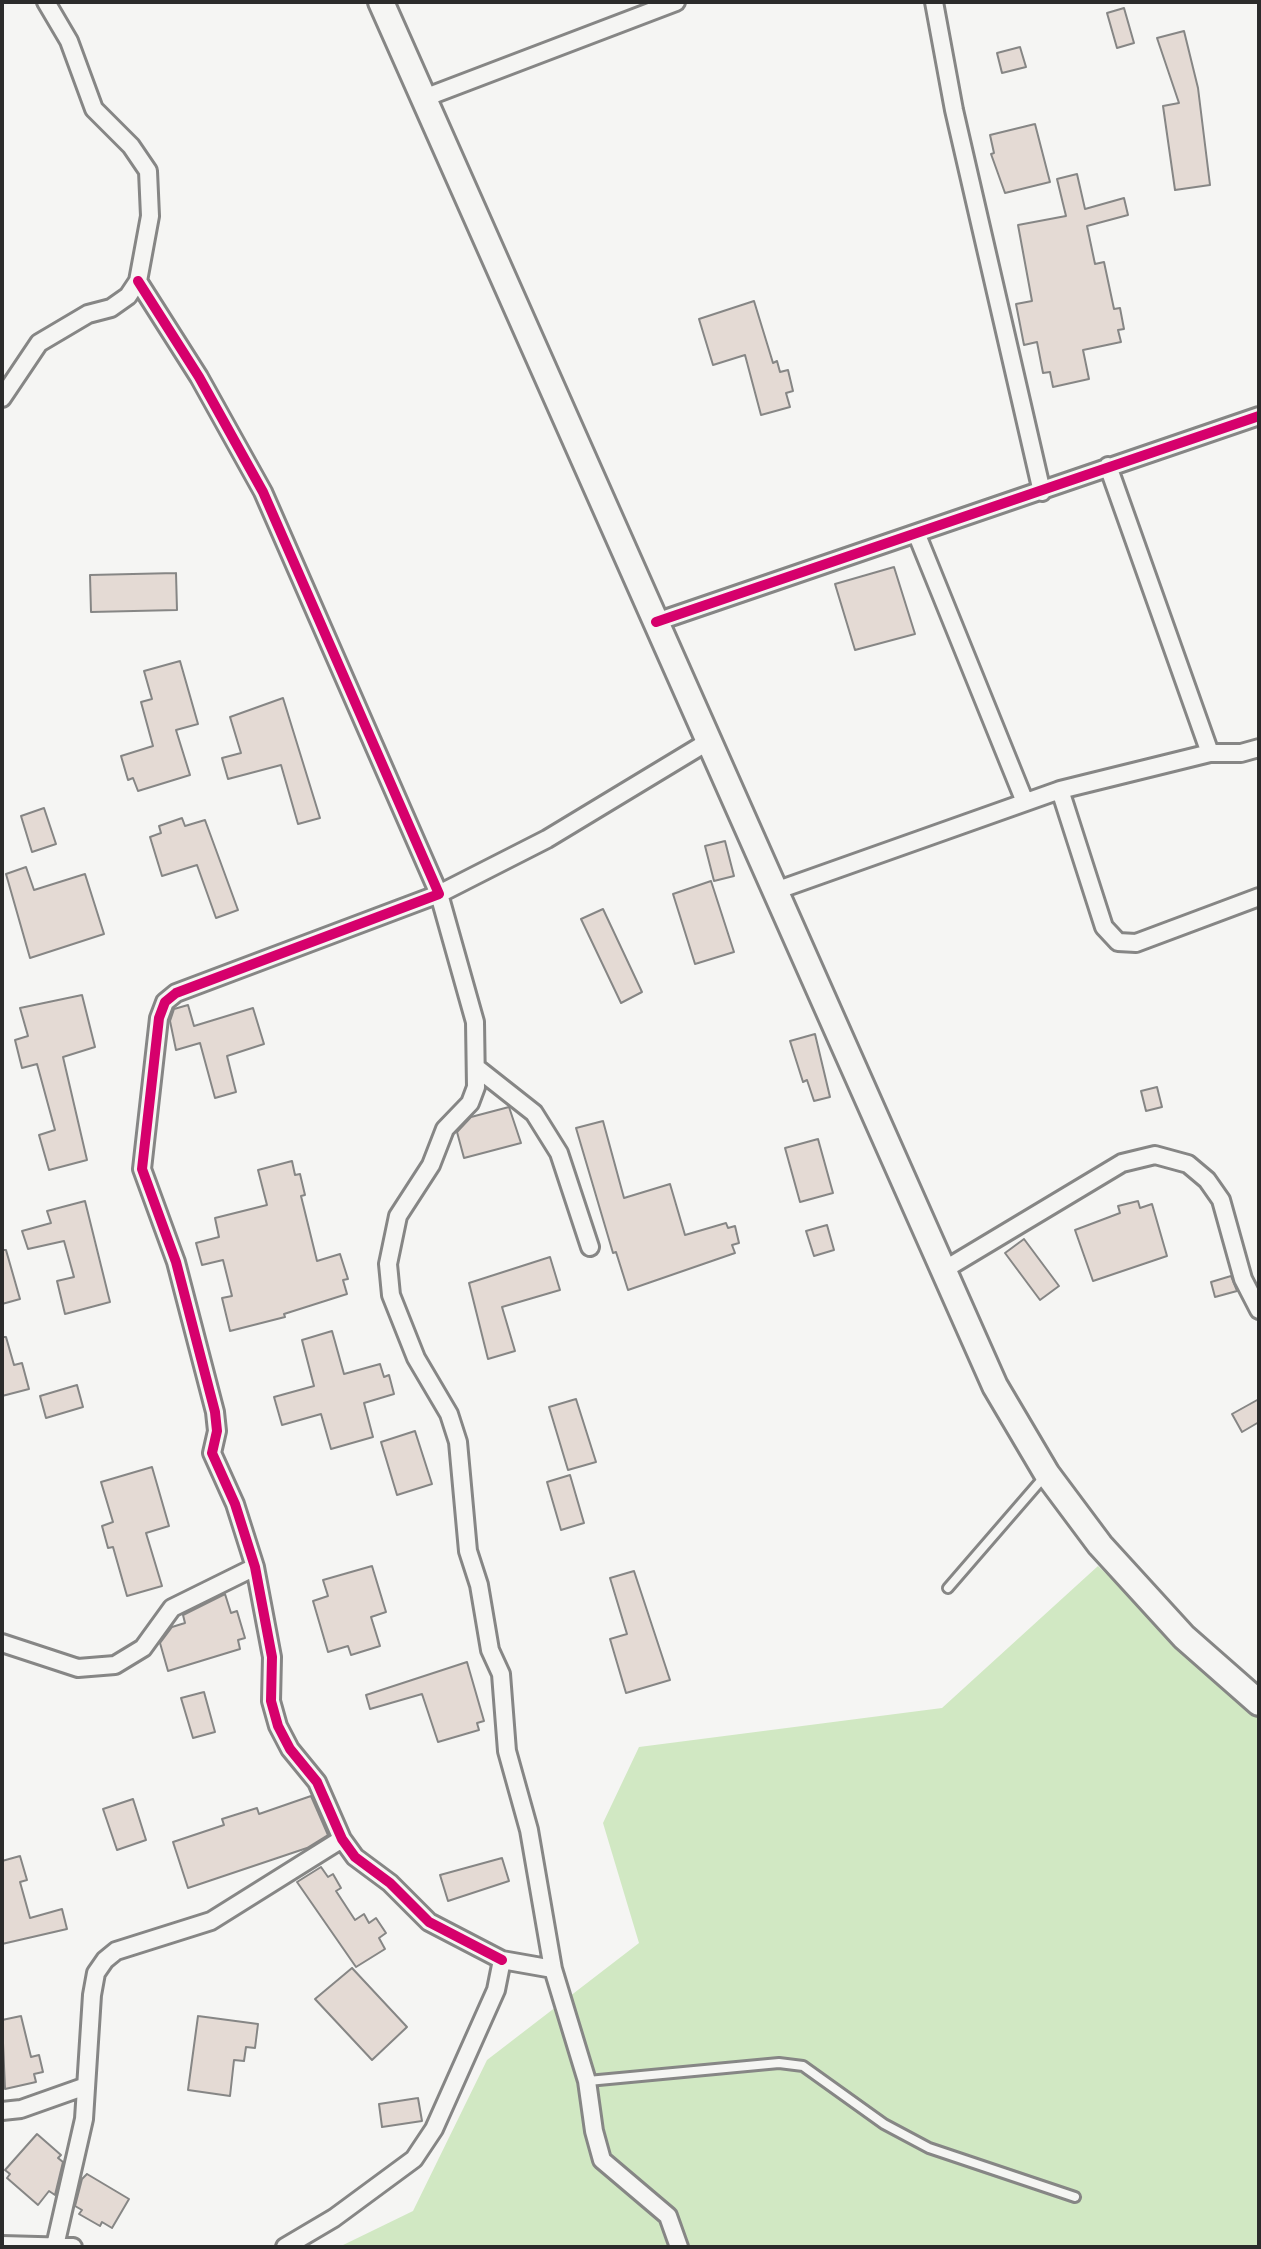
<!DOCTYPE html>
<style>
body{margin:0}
#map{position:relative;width:1261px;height:2249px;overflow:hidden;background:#f5f5f3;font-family:"Comic Neue",sans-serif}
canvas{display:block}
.frame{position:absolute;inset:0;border:4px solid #2b2b2b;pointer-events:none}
</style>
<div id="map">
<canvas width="1261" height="2249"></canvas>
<div class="frame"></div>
</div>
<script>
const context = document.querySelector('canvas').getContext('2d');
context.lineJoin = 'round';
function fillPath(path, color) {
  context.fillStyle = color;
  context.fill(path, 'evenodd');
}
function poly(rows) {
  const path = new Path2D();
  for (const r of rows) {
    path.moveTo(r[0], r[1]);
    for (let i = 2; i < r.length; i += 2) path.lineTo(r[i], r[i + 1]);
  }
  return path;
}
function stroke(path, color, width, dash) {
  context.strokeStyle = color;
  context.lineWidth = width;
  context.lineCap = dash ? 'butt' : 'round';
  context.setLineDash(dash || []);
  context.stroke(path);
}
fillPath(poly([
 [1098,1566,1259,1717,1259,2247,339,2247,413,2211,487,2060,639,1943,603,1823,639,1747,942,1708]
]), '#d1e8c3');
const building = poly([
 [1124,8,1134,43,1117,48,1107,13,1124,8],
 [1184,31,1198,88,1210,185,1175,190,1163,106,1179,103,1157,38,1184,31],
 [1020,47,1026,67,1002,73,997,53,1020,47],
 [1035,124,1050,182,1005,193,991,154,994,153,990,135,1035,124],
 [1077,174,1085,209,1124,198,1128,215,1087,226,1095,264,1104,262,1114,309,1120,308,1124,329,1118,330,1121,342,1083,350,1089,379,1053,387,1050,372,1043,373,1037,342,1024,345,1016,304,1032,301,1018,225,1066,216,1057,179,1077,174],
 [754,301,773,363,777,361,780,372,788,370,793,391,786,393,790,407,761,415,745,355,713,365,699,319,754,301],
 [894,567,915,634,855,650,835,584,894,567],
 [176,573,177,610,91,612,90,575,176,573],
 [180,661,198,724,176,730,190,775,138,791,133,778,128,780,121,756,153,746,141,702,152,699,144,671,180,661],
 [283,698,320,818,298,824,281,765,228,779,222,758,241,753,230,717,283,698],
 [44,808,56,844,32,852,21,816,44,808],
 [182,818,185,826,205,820,238,910,216,918,197,865,162,876,150,837,161,833,159,826,182,818],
 [725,841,734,876,714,881,705,846,725,841],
 [26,867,34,890,85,874,104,934,30,958,6,874,26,867],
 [711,881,734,952,695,964,673,894,711,881],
 [603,909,642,992,621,1003,581,919,603,909],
 [82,995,95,1047,63,1057,87,1160,49,1170,39,1135,55,1130,37,1064,22,1068,15,1040,28,1036,20,1008,82,995],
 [188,1005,194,1026,253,1008,264,1044,227,1056,236,1092,215,1098,200,1043,176,1050,170,1021,174,1009,188,1005],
 [815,1034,830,1097,814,1101,807,1080,803,1082,790,1041,815,1034],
 [1157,1087,1162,1107,1146,1111,1141,1091,1157,1087],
 [509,1107,521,1143,464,1158,457,1132,471,1117,509,1107],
 [603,1121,624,1198,670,1184,685,1235,726,1223,728,1228,735,1226,739,1243,732,1245,735,1253,628,1290,616,1252,613,1253,576,1128,603,1121],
 [818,1139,833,1193,800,1202,785,1148,818,1139],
 [292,1161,295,1175,300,1174,305,1195,301,1196,317,1261,340,1254,348,1279,343,1280,347,1294,284,1314,285,1317,230,1331,222,1298,232,1296,223,1260,202,1265,196,1243,219,1237,215,1218,267,1205,258,1170,292,1161],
 [85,1201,110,1302,65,1314,57,1281,74,1277,64,1241,28,1249,22,1231,51,1223,47,1211,85,1201],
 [1138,1201,1140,1208,1152,1204,1167,1256,1093,1281,1075,1230,1120,1213,1118,1206,1138,1201],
 [827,1225,834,1250,814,1256,806,1231,827,1225],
 [1024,1239,1059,1286,1040,1300,1005,1253,1024,1239],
 [2,1250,6,1250,20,1299,2,1304,2,1250],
 [550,1257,560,1290,502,1307,515,1351,488,1359,469,1283,550,1257],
 [1231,1276,1237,1291,1215,1297,1211,1282,1231,1276],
 [332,1331,344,1374,380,1364,384,1377,389,1375,394,1394,364,1403,373,1437,331,1449,321,1414,282,1425,274,1397,314,1386,302,1340,332,1331],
 [2,1337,6,1337,14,1365,22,1363,29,1389,2,1396,2,1337],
 [77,1385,83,1407,46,1418,40,1396,77,1385],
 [576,1399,596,1462,568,1470,549,1407,576,1399],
 [1259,1399,1259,1422,1242,1432,1232,1414,1259,1399],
 [415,1431,432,1484,397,1495,381,1442,415,1431],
 [152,1467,169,1526,146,1533,162,1586,127,1596,113,1547,108,1548,102,1526,113,1522,101,1482,152,1467],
 [570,1475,584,1523,561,1530,547,1482,570,1475],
 [372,1566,386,1612,371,1617,380,1646,351,1655,348,1646,328,1652,313,1601,328,1596,323,1580,372,1566],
 [634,1571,670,1680,626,1693,610,1639,627,1634,610,1578,634,1571],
 [225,1594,231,1613,237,1611,245,1638,238,1640,240,1649,168,1671,160,1643,172,1627,185,1623,183,1615,225,1594],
 [467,1662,484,1721,477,1723,479,1730,438,1742,422,1694,370,1709,366,1695,467,1662],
 [204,1692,215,1732,193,1738,181,1698,204,1692],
 [311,1796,328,1835,307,1848,188,1888,173,1842,224,1825,222,1819,257,1808,259,1814,311,1796],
 [133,1799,146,1840,117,1850,103,1809,133,1799],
 [20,1856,27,1880,20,1882,30,1918,62,1909,67,1929,2,1944,2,1861,20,1856],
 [502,1858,509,1881,448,1901,440,1875,502,1858],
 [321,1867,328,1877,333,1874,341,1888,336,1891,355,1920,364,1914,369,1923,376,1918,386,1933,379,1938,385,1949,356,1967,297,1882,321,1867],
 [352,1968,407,2027,372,2060,315,1999,352,1968],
 [21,2016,31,2057,39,2055,43,2072,34,2074,36,2082,5,2089,2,2020,21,2016],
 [198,2016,258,2024,255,2048,246,2047,244,2061,234,2060,230,2096,188,2090,198,2016],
 [418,2098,422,2121,382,2127,379,2104,418,2098],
 [37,2134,61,2155,58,2158,63,2162,55,2195,49,2191,38,2205,7,2178,10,2174,5,2170,37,2134],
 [87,2174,129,2199,112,2228,102,2222,100,2226,79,2214,82,2210,75,2206,82,2179,87,2174]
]);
fillPath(building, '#e4dad4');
stroke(building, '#868685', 2);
const service = poly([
 [948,1588,1044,1477],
 [588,2081,779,2063,803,2066,884,2124,929,2148,1075,2197]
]);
const minor = poly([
 [934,2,954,110,1042,492],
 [424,98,676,2],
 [138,281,199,377,263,492,439,894,176,993,165,1002,159,1018,142,1169,176,1262,215,1412,217,1431,212,1453,235,1504,255,1567,272,1657,271,1701,278,1726,290,1749,317,1782,342,1839,355,1857,390,1883,429,1922,502,1960],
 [2,398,39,343,88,314,111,308,128,296,138,281,150,216,148,171,131,146,94,109,69,41,46,2],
 [1108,466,1210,753],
 [917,535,1025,802],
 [656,622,1259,416],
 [1060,790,1104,927,1118,942,1136,943,1259,897],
 [778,890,1060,790,1210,753,1241,753,1259,748],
 [477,1068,534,1113,559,1153,590,1247],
 [942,1271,1122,1163,1155,1155,1188,1164,1207,1180,1221,1200,1243,1279,1259,1310],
 [2,1643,78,1668,115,1665,143,1648,172,1608,255,1567],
 [553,1969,587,2081,594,2131,602,2160,668,2216,679,2247],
 [2,2111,21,2109,86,2086],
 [2,2245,73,2247],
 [55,2246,84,2119,92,1995,96,1973,105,1960,116,1951,211,1921,342,1839],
 [285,2247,334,2218,414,2159,434,2129,496,1990,502,1960,553,1969,529,1830,507,1751,501,1674,490,1650,479,1585,468,1551,458,1442,449,1414,416,1358,391,1295,388,1264,398,1216,431,1165,445,1129,470,1103,476,1087,475,1022,439,894,547,839,709,741]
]);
const secondary = poly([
 [381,2,995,1386,1047,1474,1100,1545,1184,1637,1259,1703]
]);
stroke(service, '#868685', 14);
stroke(minor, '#868685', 22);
stroke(secondary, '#868685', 30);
stroke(service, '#f5f5f3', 8);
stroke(minor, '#f5f5f3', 16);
stroke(secondary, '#f5f5f3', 24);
stroke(poly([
 [138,281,199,377,263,492,439,894,176,993,165,1002,159,1018,142,1169,176,1262,215,1412,217,1431,212,1453,235,1504,255,1567,272,1657,271,1701,278,1726,290,1749,317,1782,342,1839,355,1857,390,1883,429,1922,502,1960],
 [656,622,1259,416]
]), '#d6006c', 10);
</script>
